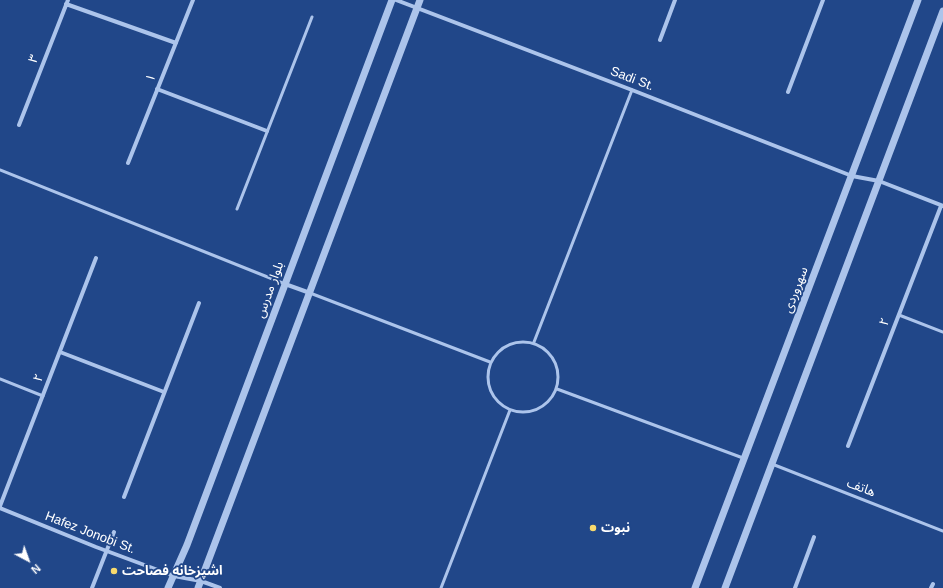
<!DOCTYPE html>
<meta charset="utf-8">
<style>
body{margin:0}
#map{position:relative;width:943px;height:588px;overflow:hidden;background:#214789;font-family:Arial,sans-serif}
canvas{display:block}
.north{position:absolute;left:8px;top:540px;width:40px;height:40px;-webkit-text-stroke:3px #214789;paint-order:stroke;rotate:139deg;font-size:11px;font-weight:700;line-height:16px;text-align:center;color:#fff}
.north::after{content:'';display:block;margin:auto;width:14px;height:18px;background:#fff;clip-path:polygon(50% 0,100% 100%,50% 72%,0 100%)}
</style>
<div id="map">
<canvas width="943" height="588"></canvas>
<div class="north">N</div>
</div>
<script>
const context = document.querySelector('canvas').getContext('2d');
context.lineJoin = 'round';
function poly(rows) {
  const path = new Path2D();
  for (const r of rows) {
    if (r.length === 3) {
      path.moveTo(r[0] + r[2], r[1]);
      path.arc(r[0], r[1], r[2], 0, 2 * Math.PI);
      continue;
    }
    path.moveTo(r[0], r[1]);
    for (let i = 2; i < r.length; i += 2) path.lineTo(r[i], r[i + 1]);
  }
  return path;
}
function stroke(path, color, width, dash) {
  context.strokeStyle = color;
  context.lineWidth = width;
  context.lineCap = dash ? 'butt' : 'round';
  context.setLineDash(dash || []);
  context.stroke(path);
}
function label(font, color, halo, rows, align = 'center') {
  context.font = font + ' Arial,"Noto Sans Arabic",sans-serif';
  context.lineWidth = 3.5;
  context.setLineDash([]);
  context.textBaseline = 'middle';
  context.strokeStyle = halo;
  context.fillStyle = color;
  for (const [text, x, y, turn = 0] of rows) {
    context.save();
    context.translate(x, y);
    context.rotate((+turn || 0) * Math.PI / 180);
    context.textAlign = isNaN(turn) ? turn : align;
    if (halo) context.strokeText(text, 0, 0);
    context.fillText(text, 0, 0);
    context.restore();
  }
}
stroke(poly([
 [0,170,285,284],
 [237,209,312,17],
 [310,293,490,362],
 [899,315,943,332],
 [523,377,35],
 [534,342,632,90],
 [0,379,43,396],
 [557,389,743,458],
 [772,464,943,531],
 [441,588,510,410]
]), '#acc4eb', 3);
stroke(poly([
 [396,0,632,90,852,176,879,181,943,206],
 [66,4,176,43],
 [660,40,675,0],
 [157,89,267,131],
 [788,92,823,0],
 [19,125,68,0],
 [128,163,193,0],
 [285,284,310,293],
 [60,352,164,392],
 [848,446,941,206],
 [124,497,199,303],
 [0,506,96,258],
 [0,508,96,547,174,576,201,581,220,588],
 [92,588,114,532],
 [795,588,814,537],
 [931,588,933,584]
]), '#acc4eb', 4);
stroke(poly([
 [168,588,187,545,392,0],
 [198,588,420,0],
 [695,588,918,0],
 [725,588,943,11]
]), '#acc4eb', 7);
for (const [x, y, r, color] of [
 [593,528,4,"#f8da6d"],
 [114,571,4,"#f8da6d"]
]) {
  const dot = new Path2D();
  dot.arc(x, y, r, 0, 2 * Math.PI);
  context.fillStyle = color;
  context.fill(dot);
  stroke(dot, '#214789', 1.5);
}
label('13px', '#fff', '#214789', [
 ["۳",34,59,-68],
 ["۱",151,78,-68],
 ["Sadi St.",632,79,21],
 ["بلوار مدرس",270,290,-70],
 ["سهروردی",796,290,-69],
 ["۲",885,322,-69],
 ["۲",39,378,-69],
 ["هاتف",861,488,21],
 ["Hafez Jonobi St.",90,533,21]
]);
label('bold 13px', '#fff', '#214789', [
 ["نبوت",601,528],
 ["اشپزخانه فصاحت",122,571]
], 'left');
</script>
